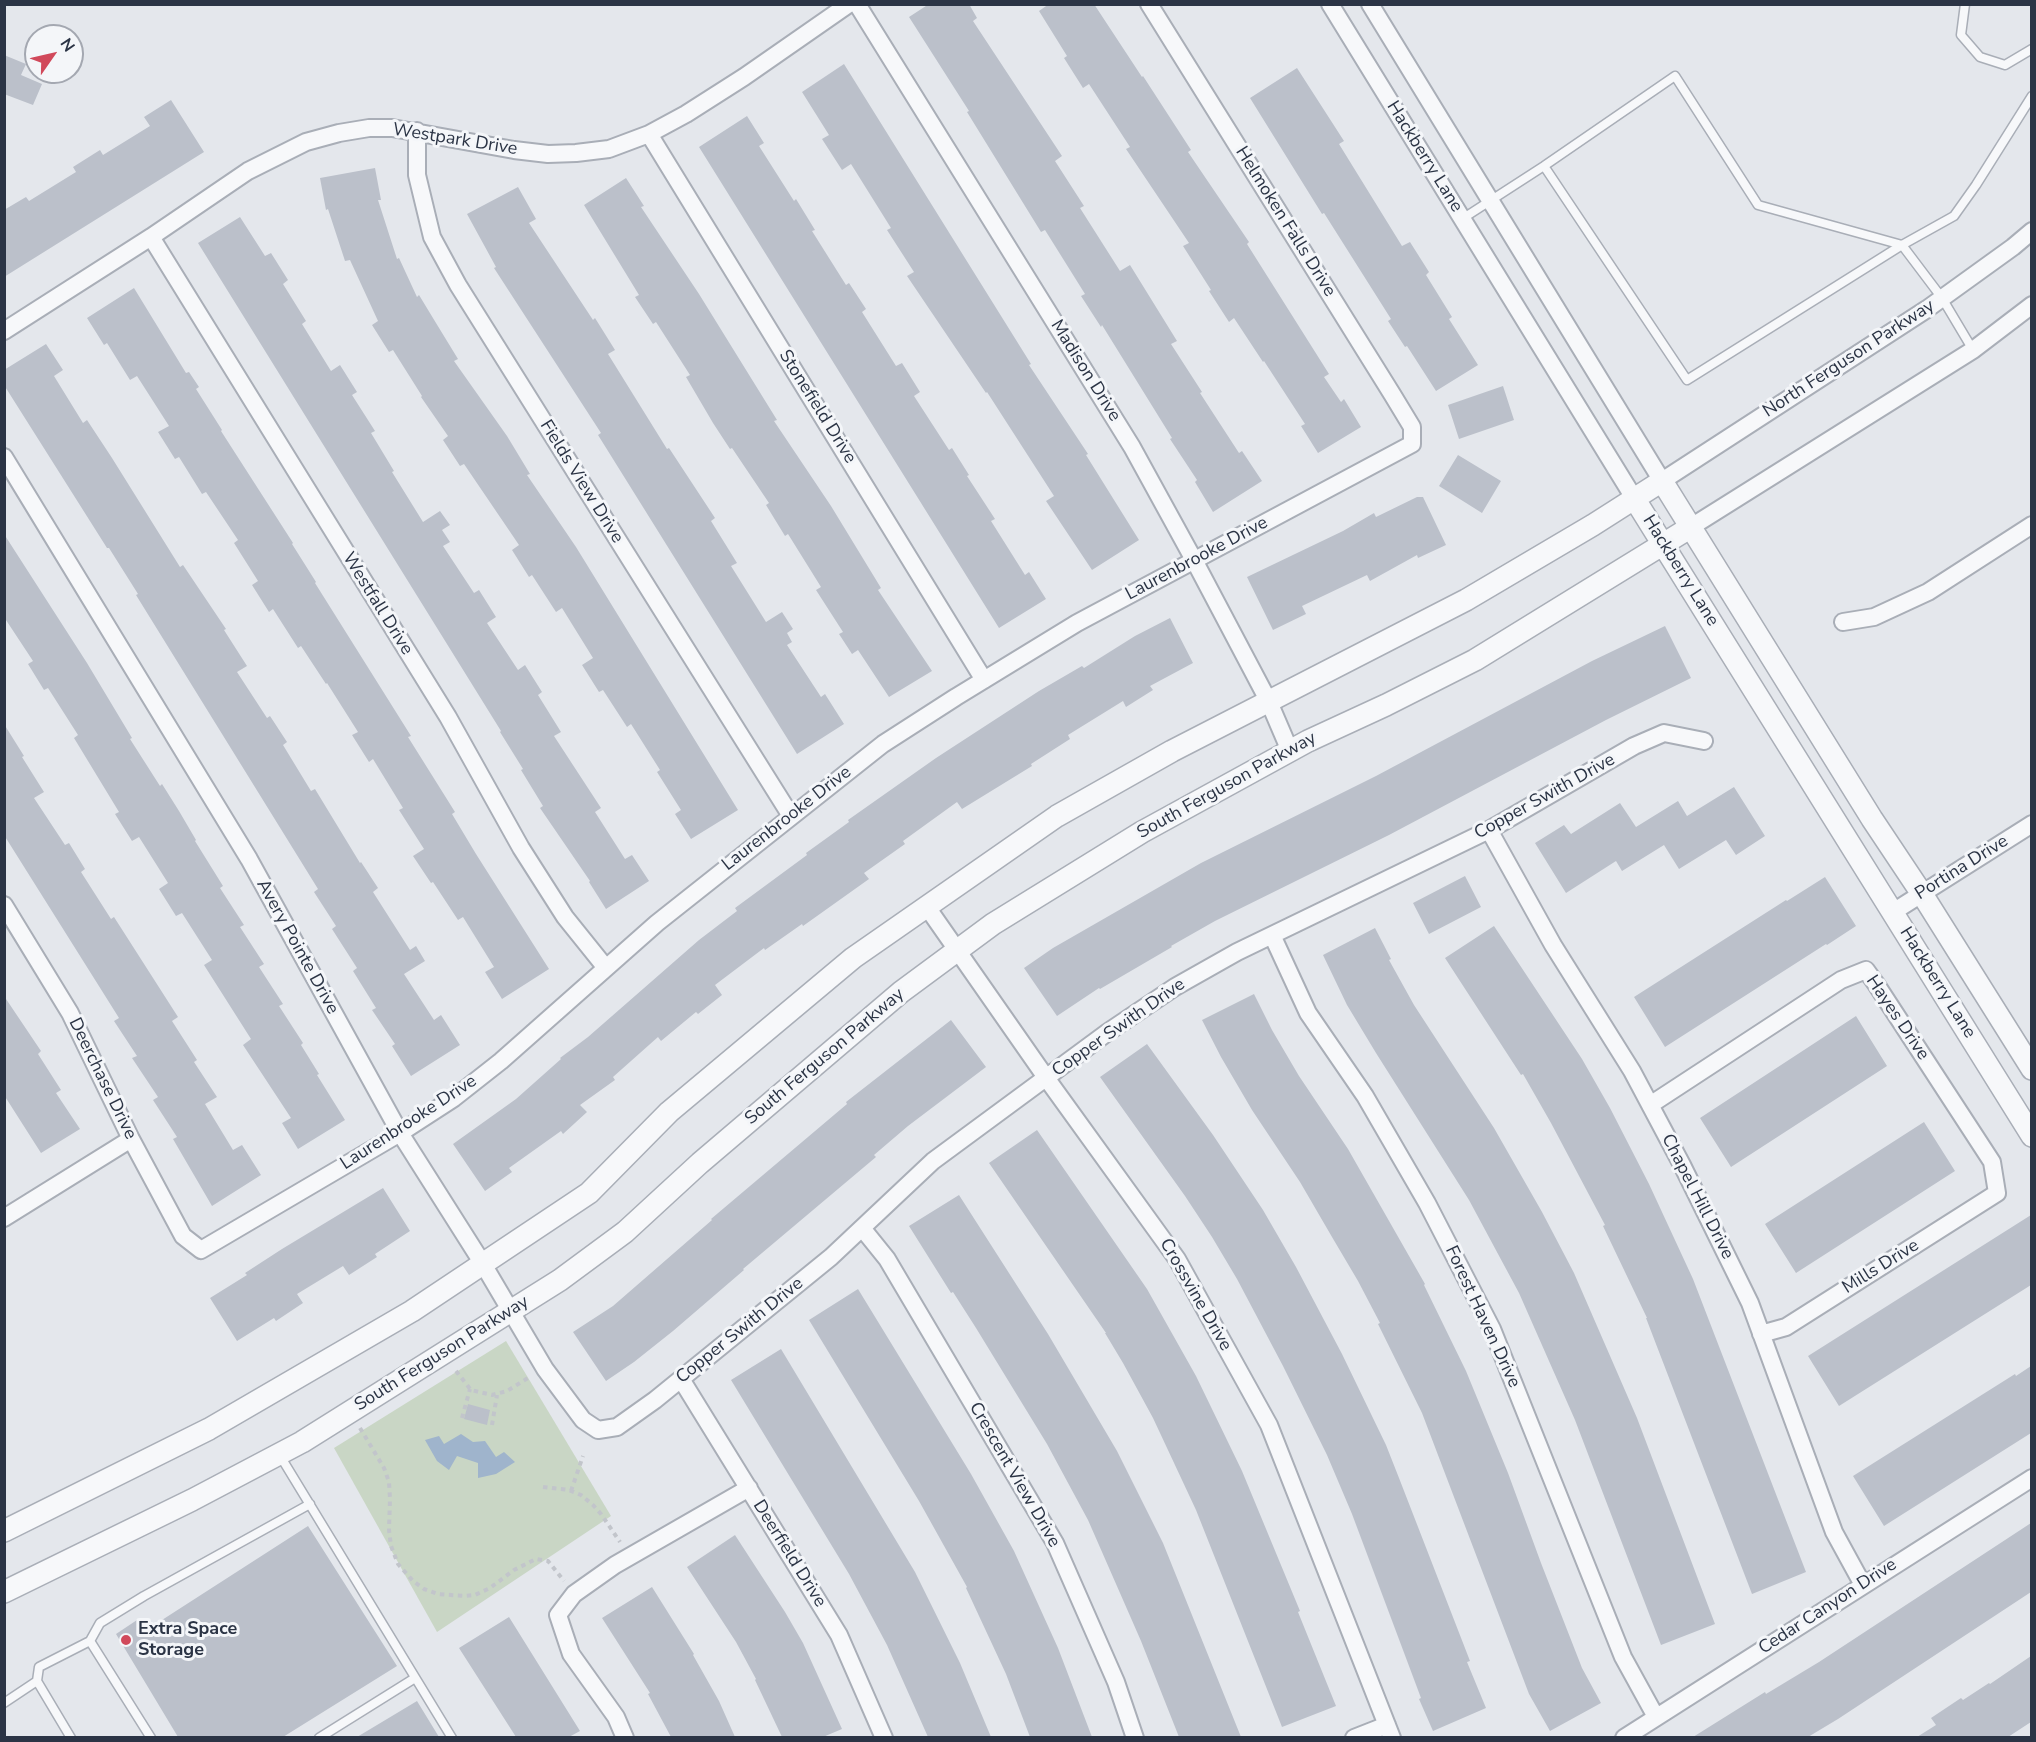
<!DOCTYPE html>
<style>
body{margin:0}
#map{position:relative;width:2036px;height:1742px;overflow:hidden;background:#e4e7ec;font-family:"Nunito Sans",sans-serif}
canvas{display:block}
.frame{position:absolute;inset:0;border:6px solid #2b3445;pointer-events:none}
.north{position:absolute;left:24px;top:24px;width:60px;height:60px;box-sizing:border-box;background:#f4f6f9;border:2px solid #a4a8b1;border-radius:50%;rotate:56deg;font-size:16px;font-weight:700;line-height:24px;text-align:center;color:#2b3445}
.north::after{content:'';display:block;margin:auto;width:21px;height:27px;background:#d1495b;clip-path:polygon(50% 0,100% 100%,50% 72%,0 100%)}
</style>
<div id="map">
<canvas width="2036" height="1742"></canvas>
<div class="frame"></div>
<div class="north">N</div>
</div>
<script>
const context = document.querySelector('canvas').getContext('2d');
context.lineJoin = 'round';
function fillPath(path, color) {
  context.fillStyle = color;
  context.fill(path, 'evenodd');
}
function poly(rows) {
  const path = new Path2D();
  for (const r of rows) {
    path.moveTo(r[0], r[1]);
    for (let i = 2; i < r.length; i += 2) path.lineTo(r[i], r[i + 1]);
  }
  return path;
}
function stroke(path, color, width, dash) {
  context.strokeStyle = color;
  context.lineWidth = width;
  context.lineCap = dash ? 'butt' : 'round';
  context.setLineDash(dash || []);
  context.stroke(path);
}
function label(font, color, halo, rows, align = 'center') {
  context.font = font + ' "Nunito Sans",sans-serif';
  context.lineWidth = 6;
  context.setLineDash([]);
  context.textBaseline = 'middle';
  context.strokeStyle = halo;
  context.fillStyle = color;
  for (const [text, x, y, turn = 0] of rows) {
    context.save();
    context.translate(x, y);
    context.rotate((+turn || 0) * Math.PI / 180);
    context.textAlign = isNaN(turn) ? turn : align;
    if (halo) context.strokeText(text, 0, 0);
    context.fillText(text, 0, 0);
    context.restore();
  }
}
fillPath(poly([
 [506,1341,611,1516,437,1632,334,1448]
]), '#c9d6c5');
fillPath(poly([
 [461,1434,473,1442,485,1441,496,1457,504,1452,515,1462,496,1474,478,1478,478,1463,457,1456,449,1470,437,1461,425,1440,439,1436,444,1444]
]), '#9fb4cc');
fillPath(poly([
 [929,4,969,4,977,18,973,21,1062,156,1055,161,1084,206,1080,208,1120,271,1130,265,1177,341,1171,344,1202,392,1200,393,1239,453,1242,451,1262,481,1213,512,1195,482,1197,480,1170,439,1172,438,1102,325,1101,327,1081,296,1085,294,1045,230,1041,232,967,112,969,111,909,17],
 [1049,4,1094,4,1142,77,1143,76,1191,150,1188,152,1249,242,1247,244,1329,374,1324,377,1341,402,1344,399,1361,427,1318,453,1301,426,1305,424,1264,361,1263,362,1234,318,1229,322,1209,291,1211,290,1183,246,1189,243,1126,149,1130,147,1089,84,1083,88,1064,58,1067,56,1039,11],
 [4,55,26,64,21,75,42,84,33,105,4,94],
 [844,64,1031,364,1029,365,1088,454,1086,455,1139,540,1092,570,1046,501,1054,496,987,392,986,393,907,276,914,272,887,230,891,228,851,164,842,170,822,139,829,135,802,92],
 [1297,68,1344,141,1339,144,1402,246,1410,242,1429,272,1426,275,1452,317,1449,319,1478,365,1436,391,1407,346,1405,347,1388,321,1391,319,1324,213,1322,214,1250,98],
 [171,100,204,152,4,277,4,210,26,197,29,201,76,172,73,167,100,150,103,155,150,126,144,117],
 [747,116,764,143,759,146,794,201,796,199,815,230,812,231,846,285,849,283,866,309,862,312,896,366,902,363,920,392,914,396,949,450,952,448,969,475,967,476,995,519,991,521,1025,575,1029,572,1046,599,999,628,699,147],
 [375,168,381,200,378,200,397,259,399,258,417,297,419,295,436,323,458,359,454,361,507,436,530,474,527,475,576,547,738,810,691,839,675,814,681,810,657,772,660,770,631,724,627,727,603,690,599,692,582,665,593,658,562,608,556,612,532,575,529,577,512,550,519,545,464,464,460,466,443,440,448,436,421,397,422,396,393,350,389,352,372,325,378,321,350,260,345,261,328,209,326,210,320,178],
 [626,178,644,206,641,207,699,294,777,420,774,421,831,506,881,588,878,590,932,671,889,697,858,650,852,654,839,634,843,632,816,590,821,587,788,534,785,536,766,505,769,503,732,448,730,449,713,423,686,377,690,375,656,322,653,324,635,297,639,295,584,205],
 [518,187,536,219,529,223,593,320,595,318,615,350,608,354,667,449,669,448,715,518,711,521,737,563,731,566,766,622,782,612,793,629,787,633,792,642,787,645,821,697,825,694,844,724,797,754,598,435,601,433,494,268,496,267,467,214],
 [240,217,265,256,271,253,288,280,283,284,306,321,302,324,331,371,340,365,357,392,352,395,375,431,371,433,394,471,392,472,423,522,440,511,450,525,442,530,450,542,443,546,474,593,479,590,496,617,487,623,518,670,525,665,542,692,538,695,561,732,554,736,601,808,595,812,625,859,632,855,649,881,606,909,589,882,590,881,540,808,543,806,521,770,523,769,500,732,501,731,198,243],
 [134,288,186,373,189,372,199,387,196,389,222,430,221,431,293,543,292,544,316,582,315,583,411,736,408,737,455,812,452,814,476,854,549,969,502,999,485,972,494,967,463,917,458,920,433,882,431,883,413,856,424,849,399,810,403,808,373,759,369,762,352,735,358,732,327,683,326,684,301,646,298,648,273,609,269,612,252,585,258,581,234,543,238,540,206,492,202,494,179,457,175,459,158,432,169,426,137,376,130,380,107,343,104,345,87,318],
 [46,344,63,370,54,376,83,423,87,420,112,458,180,567,183,565,226,629,224,630,247,666,237,672,267,718,270,716,287,742,283,745,311,791,315,789,360,863,361,862,378,888,373,892,410,950,416,946,425,961,404,974,434,1020,441,1015,460,1045,411,1076,392,1046,395,1044,372,1010,376,1008,353,971,357,968,332,929,336,926,314,892,318,889,136,595,138,594,109,548,107,548,4,385,4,370],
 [1503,386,1514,420,1459,439,1448,405],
 [1458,455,1501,481,1482,513,1439,486],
 [1417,497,1423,497,1446,545,1418,558,1417,555,1370,581,1367,575,1302,606,1306,614,1273,630,1247,577,1343,531,1374,513,1376,517],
 [4,534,87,663,132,738,130,739,160,786,162,784,179,811,196,840,195,841,223,886,220,888,244,925,240,927,264,964,259,967,283,1004,279,1006,303,1043,301,1045,319,1074,317,1075,345,1120,298,1149,282,1123,291,1118,243,1045,251,1039,204,965,212,960,182,913,176,916,159,889,168,883,139,837,132,841,115,814,119,812,74,738,78,735,48,688,44,690,28,664,33,661,4,617],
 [1170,618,1193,663,1150,686,1153,690,1126,707,1123,701,1068,735,1070,739,1031,764,1032,766,962,809,957,802,903,841,905,844,864,873,869,879,803,926,802,924,765,950,764,948,715,985,722,995,698,1014,696,1012,661,1041,658,1037,613,1077,615,1080,580,1105,587,1112,563,1134,561,1131,509,1168,512,1172,485,1191,453,1144,516,1099,561,1059,560,1058,588,1037,699,940,737,911,735,908,807,855,806,853,849,822,848,820,936,758,1039,691,1082,666,1084,668,1135,636],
 [1665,626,1691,678,1606,720,1389,835,1215,921,1171,946,1172,947,1100,989,1099,988,1057,1016,1024,968,1053,948,1201,863,1376,776,1592,661],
 [4,724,24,756,22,757,44,792,34,798,65,845,69,843,85,869,81,872,111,919,114,917,178,1017,172,1021,197,1060,194,1062,217,1097,205,1104,233,1150,242,1145,261,1175,212,1206,173,1139,177,1137,153,1100,158,1097,132,1058,137,1056,114,1021,119,1018,4,835],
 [1734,787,1765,836,1736,855,1726,840,1679,869,1664,845,1622,871,1616,861,1566,893,1535,843,1564,825,1571,834,1620,803,1636,827,1678,801,1687,816],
 [1465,876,1481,907,1429,934,1413,903],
 [1825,877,1856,926,1827,945,1826,944,1665,1047,1634,997,1786,900,1787,901],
 [1494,926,1582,1059,1610,1108,1649,1184,1693,1279,1806,1572,1752,1594,1646,1318,1647,1318,1603,1226,1605,1225,1551,1123,1523,1074,1521,1075,1445,958],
 [1375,928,1391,959,1389,960,1414,1005,1494,1128,1542,1212,1574,1273,1637,1418,1715,1624,1661,1645,1575,1420,1519,1293,1469,1200,1376,1053,1347,1005,1323,955],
 [1254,994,1272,1030,1299,1076,1348,1149,1425,1284,1424,1285,1466,1371,1508,1473,1541,1563,1582,1668,1601,1703,1550,1731,1529,1694,1422,1413,1378,1324,1380,1323,1358,1281,1332,1237,1300,1182,1252,1110,1221,1057,1202,1020],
 [4,996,41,1051,38,1054,61,1090,56,1093,80,1129,41,1153,4,1095],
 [1856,1016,1887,1066,1731,1167,1700,1118],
 [951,1020,986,1067,908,1126,874,1155,876,1157,743,1269,744,1270,673,1331,634,1362,606,1381,573,1332,613,1306,712,1220,711,1219,847,1104,846,1102],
 [1147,1044,1213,1135,1263,1210,1296,1267,1342,1354,1386,1445,1399,1478,1470,1661,1467,1662,1486,1708,1433,1731,1419,1699,1421,1698,1352,1514,1327,1455,1283,1366,1237,1279,1212,1237,1185,1196,1100,1077],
 [1924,1122,1955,1171,1796,1273,1765,1224],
 [1037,1130,1147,1289,1196,1376,1242,1471,1300,1611,1298,1612,1336,1706,1282,1727,1196,1510,1153,1418,1123,1363,1105,1333,1106,1333,989,1163],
 [383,1188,410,1231,375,1254,377,1257,349,1275,343,1266,297,1294,303,1303,276,1321,274,1318,237,1341,210,1298,247,1275,245,1273,282,1249],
 [959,1195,1048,1334,1117,1451,1163,1543,1241,1737,1179,1737,1141,1641,1088,1520,1047,1444,976,1328,953,1292,951,1293,909,1226],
 [2031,1215,2031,1285,1839,1406,1808,1356],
 [858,1289,971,1474,1014,1551,1058,1648,1092,1737,1030,1737,1006,1674,966,1588,967,1587,919,1501,809,1320],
 [781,1349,915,1572,960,1663,991,1737,928,1737,887,1645,849,1574,731,1380],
 [2031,1366,2031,1433,1884,1526,1853,1476,2015,1374,2016,1376],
 [468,1404,490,1410,487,1425,464,1419],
 [2031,1523,2031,1592,1838,1719,1808,1737,1693,1737,1765,1692,1766,1694,1819,1662],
 [308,1526,397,1666,283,1737,178,1737,116,1634,140,1618,148,1629],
 [735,1535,785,1612,803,1643,842,1729,823,1737,782,1737,755,1680,756,1679,736,1642,687,1567],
 [652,1587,694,1654,693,1655,719,1701,735,1737,671,1737,648,1694,650,1693,602,1618],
 [509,1617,580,1731,569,1737,516,1737,459,1648],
 [2031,1656,2031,1722,2008,1737,1917,1737,1936,1725,1931,1718,1961,1698,1963,1700,1989,1683,1990,1684],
 [417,1701,439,1737,357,1737]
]), '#bbc0ca');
const service = poly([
 [1965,4,1961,35,1980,57,2005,65,2032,49],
 [1544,166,1687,380,1902,245,1954,216,1976,185,2032,96],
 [1462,219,1544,166,1675,76,1758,205,1902,245,1942,298,1973,350],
 [279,1454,452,1738],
 [90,1641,151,1738],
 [4,1703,37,1681],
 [71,1738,37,1681,39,1667,90,1641,100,1623,144,1596,310,1504],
 [319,1738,415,1678]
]);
const minor = poly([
 [857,4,1132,447,1194,560,1269,702,1290,751],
 [1330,4,1634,498],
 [1370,4,1662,481,1927,309,2013,247,2032,231],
 [417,131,417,175,432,237,458,285,791,816],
 [649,134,984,680],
 [151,237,448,717,521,848,565,917,606,968],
 [4,331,151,237,248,171,306,142,339,133,369,128,392,128,514,150,548,154,576,153,609,149,649,134,686,114,744,77,849,4],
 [4,457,249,859,400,1133,483,1264,545,1369,583,1420,598,1430,617,1427,655,1400,831,1257,933,1161,1108,1032,1175,987,1237,952,1489,830,1634,746,1664,733,1704,741],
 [1691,527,1973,350,2032,305],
 [1843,622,1874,617,1928,592,2032,525],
 [1489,830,1553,945,1632,1071,1682,1165,1750,1303,1834,1532,1863,1585],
 [4,905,70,1013,131,1139,183,1236,201,1250,400,1133,454,1098,501,1061,657,923,883,744,956,697,1077,623,1412,444,1412,427,1392,394,1149,4],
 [927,907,1047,1079,1177,1259,1269,1425,1392,1738],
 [1893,912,2032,824],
 [1272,935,1308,1013,1365,1096,1427,1203,1492,1329,1623,1657,1656,1717],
 [1650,1105,1841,980,1866,970,1876,984,1992,1162,1997,1193,1786,1327,1761,1334],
 [4,1218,131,1139],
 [862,1228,887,1259,1055,1543,1116,1682,1135,1738],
 [681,1379,839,1635,884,1738],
 [625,1738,616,1717,571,1654,558,1615,574,1594,615,1565,749,1488],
 [1354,1738,1387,1725],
 [1624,1738,2032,1478]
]);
const tertiary = poly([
 [1634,498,2032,1136],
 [4,1531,209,1429,412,1311,589,1193,669,1112,853,958,1057,816,1172,751,1466,600,1593,525,1662,481,1872,819,1922,894,2032,1069],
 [4,1592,192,1500,302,1442,560,1280,625,1232,700,1163,901,992,993,924,1142,832,1308,741,1386,705,1475,660,1691,527]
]);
stroke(service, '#a9aeb7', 11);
stroke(minor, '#a9aeb7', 20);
stroke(tertiary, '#a9aeb7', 24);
stroke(poly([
 [456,1371,471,1390,492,1395,507,1391,528,1378],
 [462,1418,470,1389],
 [492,1425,497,1395],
 [360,1428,384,1468,389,1482,390,1499,389,1530,391,1546,398,1564,413,1581,424,1589,438,1594,464,1596,475,1595,490,1588,514,1570,536,1559,548,1561,564,1581],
 [543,1487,569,1490,581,1495,593,1505,601,1514,620,1542],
 [571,1491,583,1456]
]), '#c2c5cb', 4, [4.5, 4.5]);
stroke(service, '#f7f8fa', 8);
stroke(minor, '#f7f8fa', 16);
stroke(tertiary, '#f7f8fa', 21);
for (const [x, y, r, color] of [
 [126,1640,6,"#d1495b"]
]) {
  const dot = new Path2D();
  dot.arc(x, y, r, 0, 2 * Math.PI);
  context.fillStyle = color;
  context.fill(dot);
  stroke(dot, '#f4f6f9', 2);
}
label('18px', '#2b3445', '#f4f6f9', [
 ["Westpark Drive",455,140,9],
 ["Hackberry Lane",1424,157,58],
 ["Helmoken Falls Drive",1285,222,58],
 ["North Ferguson Parkway",1849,359,-33],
 ["Madison Drive",1085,371,58],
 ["Stonefield Drive",817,407,58],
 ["Fields View Drive",581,482,58],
 ["Laurenbrooke Drive",1197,559,-28],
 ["Hackberry Lane",1680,571,58],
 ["Westfall Drive",377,604,58],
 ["South Ferguson Parkway",1227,786,-29],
 ["Copper Swith Drive",1545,797,-29],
 ["Laurenbrooke Drive",787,819,-38],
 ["Portina Drive",1962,868,-32],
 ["Avery Pointe Drive",297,947,61],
 ["Hackberry Lane",1937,983,58],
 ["Hayes Drive",1897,1018,56],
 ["Copper Swith Drive",1119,1028,-35],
 ["South Ferguson Parkway",825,1057,-40],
 ["Deerchase Drive",102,1079,64],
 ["Laurenbrooke Drive",409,1123,-33],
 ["Chapel Hill Drive",1697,1197,63],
 ["Mills Drive",1881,1267,-32],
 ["Crossvine Drive",1195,1295,60],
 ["Forest Haven Drive",1482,1317,65],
 ["Copper Swith Drive",740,1331,-39],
 ["South Ferguson Parkway",442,1354,-32],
 ["Crescent View Drive",1014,1475,60],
 ["Deerfield Drive",789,1554,58],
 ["Cedar Canyon Drive",1828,1607,-33]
]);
label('bold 18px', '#2b3445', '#f4f6f9', [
 ["Extra Space",138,1630],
 ["Storage",138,1651]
], 'left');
</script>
